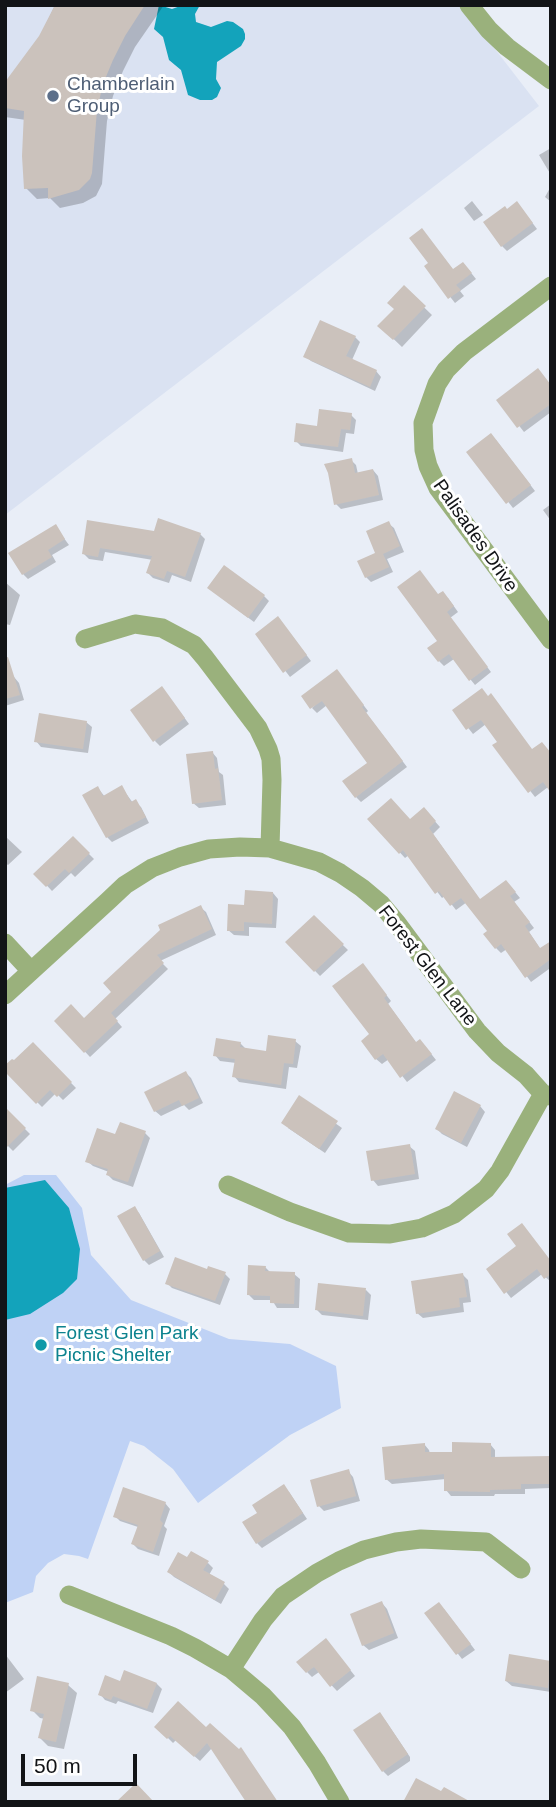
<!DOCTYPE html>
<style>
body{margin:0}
#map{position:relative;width:556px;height:1807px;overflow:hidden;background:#e9eef7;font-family:Helvetica,sans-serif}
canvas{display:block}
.frame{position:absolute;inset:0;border:7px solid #121417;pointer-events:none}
.scale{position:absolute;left:21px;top:1754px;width:116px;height:32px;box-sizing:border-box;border:4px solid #121417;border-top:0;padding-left:9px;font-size:21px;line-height:24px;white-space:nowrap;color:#121417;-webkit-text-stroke:5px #fff;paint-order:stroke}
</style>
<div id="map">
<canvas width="556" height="1807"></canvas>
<div class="frame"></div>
<div class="scale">50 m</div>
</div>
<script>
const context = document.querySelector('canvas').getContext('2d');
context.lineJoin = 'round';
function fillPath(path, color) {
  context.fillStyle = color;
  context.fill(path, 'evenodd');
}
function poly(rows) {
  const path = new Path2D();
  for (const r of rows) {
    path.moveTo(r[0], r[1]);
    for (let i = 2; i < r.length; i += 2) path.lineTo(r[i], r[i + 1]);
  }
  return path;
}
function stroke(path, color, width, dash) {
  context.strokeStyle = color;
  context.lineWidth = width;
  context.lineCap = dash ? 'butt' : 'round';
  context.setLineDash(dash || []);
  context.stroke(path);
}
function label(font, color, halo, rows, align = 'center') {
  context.font = font + ' Helvetica,sans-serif';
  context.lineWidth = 6;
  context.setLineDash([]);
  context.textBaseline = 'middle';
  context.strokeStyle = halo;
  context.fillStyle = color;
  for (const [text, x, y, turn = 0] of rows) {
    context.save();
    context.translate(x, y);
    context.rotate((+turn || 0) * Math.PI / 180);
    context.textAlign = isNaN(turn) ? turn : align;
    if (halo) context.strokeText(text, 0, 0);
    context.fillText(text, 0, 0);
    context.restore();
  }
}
fillPath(poly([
 [5,5,461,5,539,106,5,515]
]), '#dae2f2');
fillPath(poly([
 [24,1175,56,1175,82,1208,91,1255,131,1300,229,1339,290,1344,336,1366,341,1408,290,1435,198,1503,173,1469,144,1446,130,1441,88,1559,79,1556,64,1554,48,1563,36,1576,33,1592,5,1603,5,1185]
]), '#bfd2f5');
fillPath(poly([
 [159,5,172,9,183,5,200,5,195,14,196,22,211,27,227,21,233,22,243,29,245,34,245,39,241,46,217,62,216,79,221,88,217,97,212,100,200,100,188,95,181,70,169,60,163,37,154,29],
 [45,1180,69,1208,80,1249,77,1279,63,1293,30,1314,5,1320,5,1188]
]), '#13a3bb');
fillPath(poly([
 [55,5,164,5,135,47,123,71,113,96,107,121,102,184,96,196,83,203,60,208,50,198,37,199,26,188,26,120,5,117,5,84,40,37],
 [551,148,551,175,539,155],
 [551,186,551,202,545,197],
 [472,201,483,215,474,221,464,208],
 [522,209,537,229,507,251,502,246,507,211],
 [422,230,454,271,468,269,476,279,460,291,464,296,455,303,426,266,430,263],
 [404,288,432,315,402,347,380,326,396,309],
 [355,337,360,342,352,360,376,371,381,377,375,391,311,361,306,356],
 [551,385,551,412,524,432,499,400],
 [351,415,356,420,354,434,346,433,343,452,301,446,296,441,318,428],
 [496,440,535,491,513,508,469,452],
 [351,460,356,465,358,474,373,470,378,476,383,500,341,509,336,504],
 [551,504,551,521,543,510],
 [89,522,155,533,200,534,205,539,191,582,172,575,169,583,153,578,148,573,153,560,105,552,103,561,89,559,84,554],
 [388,523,394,528,404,552,387,559,393,572,371,582,366,577,377,554],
 [55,526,69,545,52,555,56,562,28,579,23,574],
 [5,582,20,595,10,625,5,624],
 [215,593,264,596,269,601,254,622],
 [439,596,448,598,458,612,450,618,491,672,475,685,454,659,444,666,439,661],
 [283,624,311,661,290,677,257,634],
 [5,666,19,683,24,700,5,706],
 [342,677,368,711,366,713,407,767,361,802,356,797,369,763,327,705,317,713,312,708],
 [482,690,533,751,548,787,535,797,495,746,499,742,486,724,473,734,454,710],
 [167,694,189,724,160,746,155,741],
 [86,722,92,727,88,753,41,747,36,741],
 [212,752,217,758,219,772,223,775,226,805,199,808,193,803],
 [98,788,105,797,122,788,133,803,135,802,141,807,149,823,112,842,107,837],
 [424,809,440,827,433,834,481,901,511,887,520,898,514,902,534,928,529,932,541,950,551,943,551,971,549,969,531,982,507,949,501,953,496,948,490,931,467,902,456,910,445,896,442,898,409,855,405,858,369,819,410,821],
 [5,836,22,852,8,865,5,863],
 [73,838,94,859,75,877,71,873,52,891,36,874],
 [273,893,278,899,276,928,249,927,249,936,234,935,228,930,246,907],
 [200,907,206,912,216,935,160,961,168,969,115,1019,122,1027,90,1057,56,1021,84,1020],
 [314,917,348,950,320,976,289,944],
 [367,970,391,1001,388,1004,417,1044,425,1046,436,1060,407,1082,389,1059,382,1064,376,1059,372,1035],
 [295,1041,301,1046,297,1068,289,1067,286,1089,239,1082,234,1076,236,1063,220,1061,215,1055,240,1043,246,1049,267,1053],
 [33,1044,76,1088,63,1100,56,1093,42,1107,5,1070],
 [186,1073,191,1078,203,1103,189,1110,184,1105,161,1116,155,1111],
 [300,1098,342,1128,325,1153,288,1128],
 [480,1106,485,1112,467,1147,442,1134,437,1129],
 [5,1109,30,1134,13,1151,5,1143],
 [145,1133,150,1138,133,1187,113,1180,108,1175,109,1172,93,1166,87,1161,116,1137],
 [409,1146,415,1151,419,1179,378,1186,373,1180],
 [134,1208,139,1213,164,1257,149,1265,144,1260],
 [551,1262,551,1282,542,1274,511,1298,488,1269],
 [265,1267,271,1273,294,1274,300,1279,299,1308,277,1308,272,1300,254,1300,249,1295],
 [208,1271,225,1274,230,1279,220,1305,172,1288,167,1283],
 [463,1275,468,1280,471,1302,463,1303,464,1312,423,1318,417,1313],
 [366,1290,371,1295,368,1320,322,1315,317,1310],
 [424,1444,429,1450,430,1454,454,1454,490,1444,495,1450,495,1459,551,1458,551,1488,525,1489,525,1494,495,1494,494,1496,451,1496,446,1490,446,1479,392,1484,386,1479],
 [348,1471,353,1477,360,1501,324,1511,319,1506],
 [289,1492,307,1519,262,1548,257,1543],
 [165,1503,170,1509,164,1526,167,1529,159,1556,138,1549,133,1544,138,1527,120,1521,115,1516],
 [208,1563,213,1568,209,1575,224,1584,229,1589,221,1604,174,1577,169,1572],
 [382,1603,387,1609,398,1638,369,1650,363,1645],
 [444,1609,475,1650,462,1659,427,1614],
 [331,1646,355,1676,337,1691,319,1672,312,1677,307,1672],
 [5,1654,24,1679,5,1693],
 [551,1662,551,1692,512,1686,506,1681],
 [121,1683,157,1684,162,1689,153,1713,118,1701,116,1704,105,1700,100,1694],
 [68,1685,77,1693,64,1749,48,1746,40,1738,45,1719,40,1718,32,1710],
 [178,1703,212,1748,200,1761,176,1740,173,1743,157,1727],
 [385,1720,410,1757,410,1761,388,1776,383,1771]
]), '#0003');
fillPath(poly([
 [55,5,145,5,125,36,113,60,103,84,97,110,92,173,90,179,79,190,48,199,48,188,24,189,22,156,24,111,5,108,5,82,39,36],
 [517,201,533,223,501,247,483,222,505,206,507,209],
 [422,228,453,269,463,262,472,273,456,285,461,290,448,299,424,266,428,263,409,238],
 [404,285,426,306,393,340,377,326,394,309,387,303],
 [320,320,356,336,346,356,377,370,370,387,303,357],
 [538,368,551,385,551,404,517,428,496,400],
 [319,409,352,413,350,430,341,429,338,447,294,442,296,423,317,426],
 [491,433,531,485,506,504,466,452],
 [352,458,355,473,373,469,379,495,334,505,328,473,324,464],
 [158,518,201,533,185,577,167,571,164,579,146,573,152,556,100,548,98,557,82,554,87,520,154,531],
 [389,521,400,546,383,554,389,567,365,578,357,561,375,553,366,531],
 [56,524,65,539,48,550,52,557,22,575,8,553],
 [224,565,265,595,248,618,207,588],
 [420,570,438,594,443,591,454,606,447,612,488,667,469,681,449,654,438,662,427,648,437,641,397,587],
 [278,616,307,655,283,673,255,634],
 [8,657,20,695,5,699,5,658],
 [337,669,364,705,362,707,403,761,355,798,342,781,367,763,322,701,310,709,301,696],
 [162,686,185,718,153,742,130,710],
 [482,688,488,696,491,693,532,749,542,742,551,753,551,793,543,782,528,793,492,745,497,742,481,720,466,730,452,710],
 [39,713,87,721,83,749,34,742],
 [213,751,215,769,218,768,222,800,192,804,186,754],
 [122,785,131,802,136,799,146,817,106,838,82,795,98,786,103,796],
 [391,798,410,819,424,807,436,821,429,828,480,899,506,880,516,892,510,896,530,922,525,926,540,948,551,941,551,959,525,978,501,944,495,949,483,934,487,931,461,898,450,906,439,891,435,894,403,850,399,854,367,819],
 [73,836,90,853,69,873,65,869,46,887,33,874],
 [245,890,273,892,272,924,244,922,244,931,227,931,228,904,244,905],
 [201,905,212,929,157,955,164,963,111,1013,118,1021,84,1053,54,1021,71,1004,84,1018,111,992,103,983,160,930,158,925],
 [314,915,344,944,314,972,285,942],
 [363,963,387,995,384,998,416,1042,420,1039,432,1054,400,1078,383,1054,375,1060,361,1041,369,1034,332,986],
 [268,1035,296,1039,293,1064,284,1063,281,1085,232,1077,235,1059,213,1056,216,1038,241,1042,240,1047,266,1051],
 [33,1042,72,1082,57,1097,50,1090,36,1104,5,1072,5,1065,12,1059,14,1060],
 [186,1071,199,1098,182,1106,179,1100,154,1112,144,1092],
 [454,1091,481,1105,461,1143,435,1129],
 [299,1095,338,1121,319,1149,281,1123],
 [5,1107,26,1128,5,1149],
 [120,1122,146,1131,128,1182,106,1175,108,1169,85,1162,97,1128,115,1134],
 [410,1144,415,1174,371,1181,366,1151],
 [135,1206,160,1251,143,1261,117,1216],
 [522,1223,551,1261,551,1274,544,1279,537,1269,504,1294,486,1269,516,1246,507,1234],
 [175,1257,207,1269,208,1266,226,1272,215,1301,165,1284],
 [248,1265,266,1266,265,1271,295,1272,294,1304,270,1303,270,1296,247,1295],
 [463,1273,467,1297,459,1298,460,1307,416,1314,411,1281],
 [318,1283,366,1288,363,1316,315,1310],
 [452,1442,491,1443,491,1457,551,1456,551,1484,521,1484,521,1489,490,1490,490,1492,444,1491,444,1474,385,1480,382,1447,425,1443,425,1452,452,1452],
 [349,1469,356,1496,317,1507,310,1480],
 [284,1484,303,1513,256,1544,242,1522,257,1513,252,1505],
 [123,1487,166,1502,160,1520,163,1523,153,1552,131,1544,138,1525,113,1517],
 [191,1551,209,1561,203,1570,225,1582,215,1600,167,1572,178,1552,187,1557],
 [382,1601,394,1633,362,1646,350,1614],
 [439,1602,471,1644,456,1655,424,1613],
 [326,1638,351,1670,330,1687,314,1667,306,1673,296,1662],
 [509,1654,551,1661,548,1688,505,1681],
 [124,1670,157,1683,147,1709,113,1696,111,1700,98,1695,105,1675,120,1681],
 [37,1676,69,1683,56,1742,38,1738,44,1714,30,1711],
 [178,1701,206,1727,210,1723,239,1749,241,1747,278,1802,246,1802,207,1743,194,1757,170,1736,167,1739,154,1727],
 [380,1712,408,1754,382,1772,353,1730],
 [416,1778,441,1791,444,1787,471,1802,403,1802],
 [136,1783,154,1802,116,1802]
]), '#cbc2bc');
stroke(poly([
 [469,5,489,30,507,47,551,80],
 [551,286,464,352,446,370,437,384,423,423,424,450,428,466,438,488,551,640],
 [85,639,135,624,162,628,194,645,205,658,258,728,268,749,271,759,272,780,270,848],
 [5,943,31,971],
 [5,995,108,901,125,885,152,868,180,857,209,849,240,847,270,848,319,862,340,873,362,888,381,904,396,922,477,1031,498,1053,526,1075,543,1094,551,1096],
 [228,1185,290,1212,349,1233,390,1234,422,1228,454,1214,486,1189,500,1171,543,1094],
 [69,1595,171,1636,195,1648,231,1669,263,1696,292,1727,317,1763,340,1802],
 [231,1669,263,1620,283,1596,317,1573,339,1561,364,1550,396,1542,421,1539,486,1542,521,1569]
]), '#9ab17c', 19);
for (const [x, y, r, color] of [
 [53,96,7,"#5c6f8a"],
 [41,1345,7,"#0f9aa8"]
]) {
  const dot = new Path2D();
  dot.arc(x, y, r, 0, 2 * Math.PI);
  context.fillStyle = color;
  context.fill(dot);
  stroke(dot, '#fff', 2.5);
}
label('19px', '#4e5e75', '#fff', [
 ["Chamberlain",67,85],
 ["Group",67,107]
], 'left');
label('19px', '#121417', '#fff', [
 ["Palisades Drive",475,536,55],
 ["Forest Glen Lane",427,966,52]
]);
label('19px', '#0d838f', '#fff', [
 ["Forest Glen Park",55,1334],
 ["Picnic Shelter",55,1356]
], 'left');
</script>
